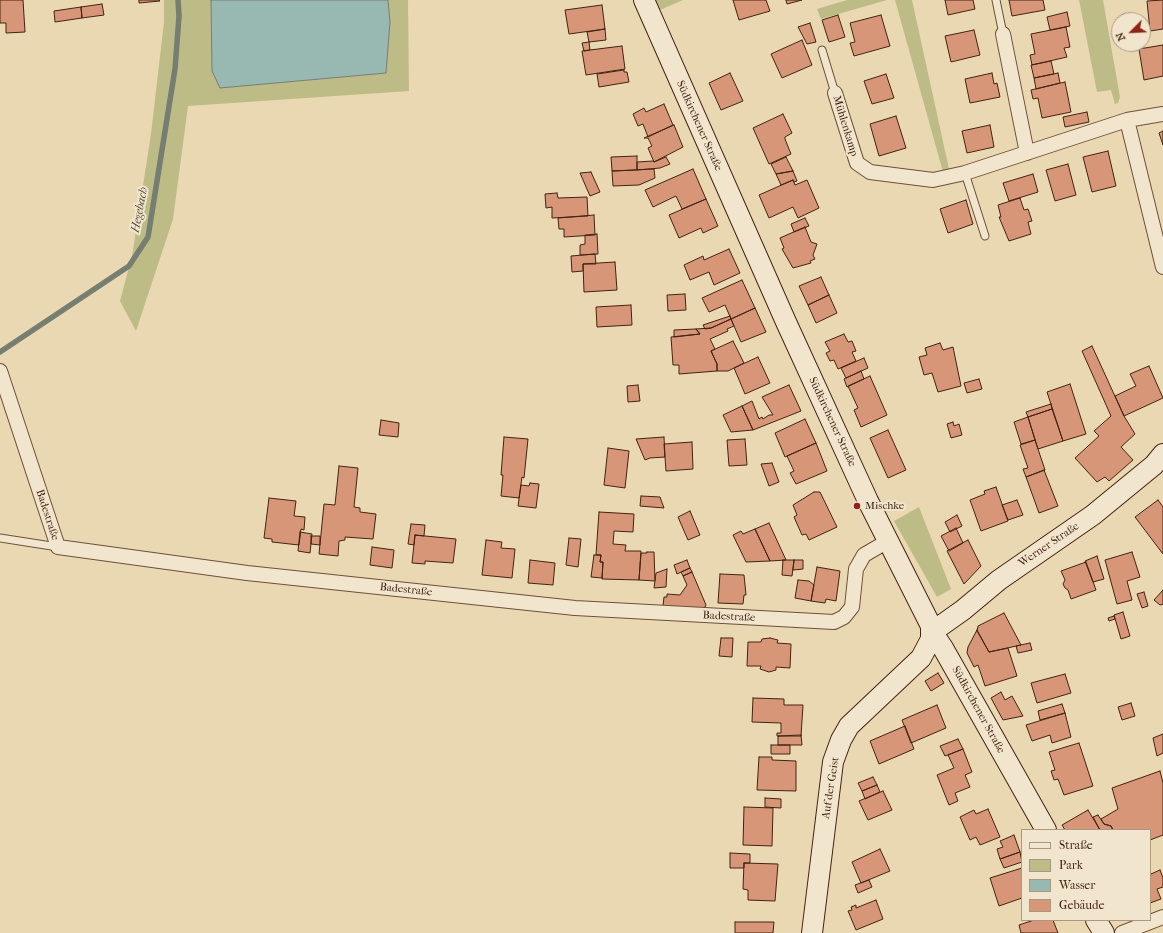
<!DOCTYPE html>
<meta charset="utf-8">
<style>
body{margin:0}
#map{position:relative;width:1163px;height:933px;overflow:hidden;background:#ead8b2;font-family:"IM FELL French Canon",serif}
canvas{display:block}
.legend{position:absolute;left:1021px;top:829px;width:130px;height:92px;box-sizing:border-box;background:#f1e6cd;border:1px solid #ac9882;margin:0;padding:5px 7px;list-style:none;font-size:12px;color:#421}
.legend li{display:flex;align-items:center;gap:8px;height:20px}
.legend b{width:20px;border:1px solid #ac9882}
.north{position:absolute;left:1111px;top:12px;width:40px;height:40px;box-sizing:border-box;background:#f1e6cd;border:1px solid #ac9882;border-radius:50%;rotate:246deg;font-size:11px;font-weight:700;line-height:16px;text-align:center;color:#421}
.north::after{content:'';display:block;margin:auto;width:14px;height:18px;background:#8f2418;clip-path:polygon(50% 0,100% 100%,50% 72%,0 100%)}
</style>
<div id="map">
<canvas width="1163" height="933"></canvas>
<ul class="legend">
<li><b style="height:5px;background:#f1e6cd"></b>Straße</li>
<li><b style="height:11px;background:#bdbc87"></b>Park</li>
<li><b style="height:11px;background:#98b9b1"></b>Wasser</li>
<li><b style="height:11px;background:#d69677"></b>Gebäude</li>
</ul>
<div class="north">N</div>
</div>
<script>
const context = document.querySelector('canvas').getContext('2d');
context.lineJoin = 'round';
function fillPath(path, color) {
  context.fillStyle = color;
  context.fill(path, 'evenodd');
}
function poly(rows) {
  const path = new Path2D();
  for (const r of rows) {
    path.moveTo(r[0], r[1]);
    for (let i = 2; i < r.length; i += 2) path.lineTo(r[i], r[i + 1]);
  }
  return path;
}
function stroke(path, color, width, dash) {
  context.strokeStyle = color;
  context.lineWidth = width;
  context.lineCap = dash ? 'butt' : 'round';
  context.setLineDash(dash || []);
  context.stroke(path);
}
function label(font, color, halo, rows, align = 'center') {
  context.font = font + ' "IM FELL French Canon",serif';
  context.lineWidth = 4;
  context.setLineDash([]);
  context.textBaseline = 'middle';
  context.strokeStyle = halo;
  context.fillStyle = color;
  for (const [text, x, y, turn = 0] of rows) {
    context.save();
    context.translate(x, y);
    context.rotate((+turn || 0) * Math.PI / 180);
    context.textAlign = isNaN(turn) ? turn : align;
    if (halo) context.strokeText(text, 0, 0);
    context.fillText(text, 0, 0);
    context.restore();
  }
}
fillPath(poly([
 [164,0,211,0,211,33,221,88,386,73,390,23,388,0,408,0,409,91,188,106,173,219,136,331,120,301,132,256,151,134,164,22],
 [655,0,683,0,660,10],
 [847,0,887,0,821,19,817,9],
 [895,0,912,0,949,169,943,172],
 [1079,0,1103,0,1120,97,1118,103,1115,104,1111,90,1097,92],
 [919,507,951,589,937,597,894,521]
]), '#bdbc87');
const water = poly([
 [211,0,388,0,390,22,386,73,220,88,212,71,211,0]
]);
fillPath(water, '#98b9b1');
stroke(water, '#767d71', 1);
stroke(poly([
 [0,352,129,266,148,237,175,69,179,16,178,0]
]), '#767d71', 5.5);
const building = poly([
 [0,0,23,0,25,32,6,33,6,23,0,23,0,0],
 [139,0,159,0,160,1,139,3,139,0],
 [733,0,766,0,770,11,739,20,733,0],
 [786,0,802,0,787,4,786,0],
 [945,0,973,0,975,9,948,15,945,0],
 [1009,0,1043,0,1045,10,1012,16,1009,0],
 [1163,0,1163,29,1150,31,1147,1,1163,0],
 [102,4,104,15,82,18,81,7,102,4],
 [602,5,605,29,569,34,565,10,602,5],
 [81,7,82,18,55,22,54,11,81,7],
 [1067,12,1070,26,1050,30,1047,17,1067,12],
 [838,15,845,37,829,42,822,20,838,15],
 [881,15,890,46,854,56,850,43,855,42,850,23,881,15],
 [810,23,816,42,807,44,798,27,810,23],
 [1066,27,1070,47,1064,48,1067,57,1032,65,1030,55,1035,54,1031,34,1066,27],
 [605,29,606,40,589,42,587,32,605,29],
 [974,30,980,55,951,62,945,36,974,30],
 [802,40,812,65,782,78,771,54,802,40],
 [589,42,590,50,584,51,582,43,589,42],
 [1163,45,1163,76,1144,80,1139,49,1163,45],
 [622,46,625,69,586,75,582,51,622,46],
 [1051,61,1054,74,1034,78,1031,65,1051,61],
 [624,70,624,72,627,72,629,82,599,87,597,74,624,70],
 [730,73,743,101,721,110,709,83,730,73],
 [992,73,994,84,997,83,1000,97,970,103,965,79,992,73],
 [1058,73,1060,83,1036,89,1034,78,1058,73],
 [886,74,894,98,872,104,864,81,886,74],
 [1065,82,1071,112,1042,118,1038,98,1033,99,1031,90,1065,82],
 [664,104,673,125,648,137,643,124,638,126,633,114,644,108,646,112,664,104],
 [1087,112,1089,122,1065,127,1063,117,1087,112],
 [783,114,792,133,785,137,785,139,791,154,769,164,753,128,783,114],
 [896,116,906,148,879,156,870,124,896,116],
 [674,125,683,147,654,162,648,148,652,146,648,138,644,138,674,125],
 [990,125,994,147,967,153,962,131,990,125],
 [1163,131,1163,145,1159,133,1163,131],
 [1108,151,1116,186,1092,192,1083,157,1108,151],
 [637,156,637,170,612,171,611,157,637,156],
 [666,157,670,164,660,168,637,170,637,162,653,161,654,162,666,157],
 [786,157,793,171,776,174,771,164,786,157],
 [1068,164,1076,195,1055,201,1046,170,1068,164],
 [654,169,655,178,639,185,613,186,612,171,654,169],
 [693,169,706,199,682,209,676,196,653,207,645,190,693,169],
 [793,171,797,181,794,182,793,180,781,185,776,174,793,171],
 [591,172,600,192,590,196,580,173,591,172],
 [1033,174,1038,192,1009,201,1003,183,1033,174],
 [793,180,795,185,807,180,819,208,798,218,793,207,769,218,759,195,793,180],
 [557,193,558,198,587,197,588,216,552,218,552,207,546,208,545,194,557,193],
 [1020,198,1024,210,1028,209,1032,221,1028,222,1031,234,1009,241,999,217,1001,217,998,205,1020,198],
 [706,199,718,226,703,233,701,228,679,238,669,215,706,199],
 [966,200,973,224,948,233,940,209,966,200],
 [594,215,595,235,564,237,564,229,559,229,558,218,594,215],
 [805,218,809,226,794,232,791,224,805,218],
 [805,227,811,242,817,244,813,255,815,259,810,261,811,263,793,268,782,249,784,248,780,238,805,227],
 [597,234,598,254,580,255,580,245,585,244,585,235,597,234],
 [729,249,740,273,714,285,709,272,690,280,684,265,703,256,704,260,729,249],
 [595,254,596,264,583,264,583,271,572,272,571,256,595,254],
 [615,262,617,290,584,292,583,264,615,262],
 [821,277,829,295,808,305,799,286,821,277],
 [742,280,755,308,731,319,725,305,709,312,702,298,742,280],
 [685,294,686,310,668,311,667,295,685,294],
 [829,295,837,313,816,323,808,305,829,295],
 [631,305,632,325,597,327,596,307,631,305],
 [755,308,766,332,741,342,731,319,755,308],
 [730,316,731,319,711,328,705,329,703,325,730,316],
 [731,319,734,326,727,329,728,331,710,339,715,349,711,351,717,364,717,371,679,374,679,365,673,365,671,337,700,334,696,329,711,328,731,319],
 [696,329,700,334,674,337,674,330,696,329],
 [844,334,848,342,852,341,856,351,852,352,856,361,838,369,834,360,830,361,826,353,830,351,825,342,844,334],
 [733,341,744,363,728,371,717,371,717,364,711,351,733,341],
 [940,343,943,350,953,347,961,386,938,392,932,373,924,375,919,357,927,355,925,348,940,343],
 [1092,346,1124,416,1135,434,1121,447,1133,460,1109,481,1105,477,1097,482,1075,458,1099,436,1094,431,1111,416,1082,351,1092,346],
 [758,357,770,383,745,394,734,368,758,357],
 [864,358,868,368,846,378,841,368,864,358],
 [1149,366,1163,398,1124,416,1115,396,1136,386,1130,374,1149,366],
 [861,371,864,379,847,387,844,379,861,371],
 [870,376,887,415,861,427,854,410,858,408,848,386,870,376],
 [979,379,982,389,967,393,964,383,979,379],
 [1070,384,1086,434,1063,441,1047,392,1070,384],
 [638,385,640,401,628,402,627,386,638,385],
 [789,385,801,411,753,430,742,406,752,401,759,419,762,417,763,419,769,415,773,415,762,397,789,385],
 [1051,404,1052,409,1028,417,1026,412,1051,404],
 [742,406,753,430,731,432,723,415,742,406],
 [1052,409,1063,441,1038,449,1028,417,1052,409],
 [1028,417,1035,440,1021,444,1014,422,1028,417],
 [805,419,816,443,785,457,775,433,805,419],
 [381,420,399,423,398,437,379,435,381,420],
 [953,422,954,426,959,424,962,435,951,438,947,424,953,422],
 [888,430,906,470,888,478,870,438,888,430],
 [504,437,528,439,524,478,522,477,519,498,501,496,503,475,501,475,504,437],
 [664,437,665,457,650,458,645,460,636,439,664,437],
 [745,439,747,465,729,466,727,440,745,439],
 [1035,440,1045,470,1026,477,1023,469,1028,468,1020,445,1035,440],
 [692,442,693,469,666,471,664,444,692,442],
 [816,443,827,471,796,484,790,473,794,471,787,456,816,443],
 [608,448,629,451,625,488,604,485,608,448],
 [772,463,779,482,769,486,761,464,772,463],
 [339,466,358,468,354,507,360,508,360,512,376,514,373,539,345,537,345,540,339,541,338,556,319,554,324,504,335,505,339,466],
 [1044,470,1058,506,1039,513,1026,477,1044,470],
 [530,483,539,484,536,508,518,506,521,485,529,486,530,483],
 [996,487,1008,521,981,531,970,500,985,494,984,491,996,487],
 [814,492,820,492,837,527,809,540,806,534,802,535,794,517,797,515,793,505,814,492],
 [641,496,660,497,664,508,640,506,641,496],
 [269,498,296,501,294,516,305,517,304,530,301,529,299,545,272,542,272,539,264,538,269,498],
 [1017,500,1023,515,1008,520,1002,505,1017,500],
 [1158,500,1163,507,1163,554,1135,517,1158,500],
 [690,511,700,535,688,540,678,517,690,511],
 [599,512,634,514,633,532,614,531,613,544,626,545,625,551,641,551,639,580,602,579,603,562,600,562,601,555,596,555,599,512],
 [957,515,962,526,950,532,945,522,957,515],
 [769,523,786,560,770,561,755,529,769,523],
 [411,524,425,525,424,536,415,535,414,545,408,544,411,524],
 [956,528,963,543,949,551,941,536,956,528],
 [755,529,770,561,746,562,733,535,741,531,743,534,755,529],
 [300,532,312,534,310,553,298,551,300,532],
 [415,535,456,539,453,563,425,561,425,564,412,563,415,535],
 [311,536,320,536,320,545,311,544,311,536],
 [569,538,581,539,578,567,566,565,569,538],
 [486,540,502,542,501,548,515,549,512,578,482,575,486,540],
 [968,540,981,566,964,584,947,551,968,540],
 [372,547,394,550,392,568,370,565,372,547],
 [647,552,654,552,655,581,639,580,641,553,647,553,647,552],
 [1132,552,1140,577,1127,581,1132,600,1117,604,1105,560,1132,552],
 [594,555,601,555,600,562,603,562,602,578,591,577,594,555],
 [1097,556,1104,579,1093,582,1085,561,1097,556],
 [530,560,555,563,553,585,528,583,530,560],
 [687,560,690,568,677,574,674,565,687,560],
 [783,560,794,560,792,576,782,575,783,560],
 [794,560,803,560,803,569,793,570,794,560],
 [1086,562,1096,590,1071,599,1068,590,1065,588,1063,584,1065,580,1061,571,1086,562],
 [817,567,840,571,836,601,826,599,825,603,811,601,817,567],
 [690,568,692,572,683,576,681,572,690,568],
 [667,569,666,587,654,588,656,573,667,569],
 [692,572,706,605,704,609,663,606,664,597,667,597,667,594,680,595,687,585,683,576,692,572],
 [720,574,744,575,746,595,744,595,743,604,718,603,720,574],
 [798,580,809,581,814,585,811,601,795,598,798,580],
 [1163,590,1163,604,1160,605,1154,600,1163,590],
 [1144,592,1148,606,1142,608,1137,594,1144,592],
 [1123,612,1130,636,1121,639,1114,615,1123,612],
 [1004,613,1021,645,989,652,977,631,978,626,1004,613],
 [1114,616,1115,619,1109,621,1108,618,1114,616],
 [977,630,989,652,1008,648,1017,676,985,686,978,665,974,667,967,653,968,647,977,630],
 [721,638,733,638,732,657,719,656,721,638],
 [770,638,778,640,777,643,791,644,790,668,776,667,776,670,769,672,760,669,761,666,747,666,748,642,761,642,762,639,770,638],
 [1030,643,1032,650,1018,653,1016,646,1030,643],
 [938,673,944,683,931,691,925,681,938,673],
 [1065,674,1071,693,1037,703,1031,683,1065,674],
 [1001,692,1005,700,1012,696,1023,716,1003,720,991,698,1001,692],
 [753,698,784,699,784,705,803,705,801,736,777,736,777,733,781,733,781,723,752,722,753,698],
 [1131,703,1135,716,1122,720,1118,707,1131,703],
 [1062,704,1065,713,1040,720,1038,711,1062,704],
 [937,705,946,728,911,743,902,720,937,705],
 [1065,713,1071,737,1052,743,1050,735,1032,741,1026,725,1065,713],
 [905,726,914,749,879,764,870,741,905,726],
 [1163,734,1163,753,1157,756,1153,738,1163,734],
 [801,735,802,745,778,745,778,736,801,735],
 [958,739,963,749,945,756,940,746,958,739],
 [1079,743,1093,786,1064,795,1058,779,1054,780,1051,771,1055,770,1049,752,1079,743],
 [771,745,790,745,790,754,771,754,771,745],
 [963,749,972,772,965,775,970,787,955,793,958,801,949,805,937,775,954,768,948,755,963,749],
 [759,757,772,757,772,760,796,761,796,791,757,790,759,757],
 [1160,771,1163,783,1163,835,1150,840,1150,830,1113,830,1111,826,1104,824,1101,819,1118,809,1112,788,1160,771],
 [873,777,877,785,862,791,858,783,873,777],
 [877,785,880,792,865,799,862,791,877,785],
 [883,791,892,810,868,820,859,801,883,791],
 [765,798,781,799,781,808,765,807,765,798],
 [744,807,773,808,772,846,743,845,744,807],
 [988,809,1000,837,980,845,976,837,970,840,960,817,974,810,976,814,988,809],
 [1088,810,1100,830,1065,830,1062,825,1088,810],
 [1098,815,1104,824,1111,826,1113,830,1100,830,1093,817,1098,815],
 [1014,835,1020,852,1000,859,997,849,1003,847,1000,841,1014,835],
 [880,849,890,871,861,883,852,862,880,849],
 [1020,852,1022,862,1004,868,1000,859,1020,852],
 [730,853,750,854,750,863,744,863,744,868,730,868,730,853],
 [744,863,778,864,775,901,748,900,748,890,743,889,744,863],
 [1022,868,1022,898,999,906,990,878,1022,868],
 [1160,870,1163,878,1163,887,1157,889,1161,899,1150,903,1150,871,1151,874,1160,870],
 [869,880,872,887,858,893,855,885,869,880],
 [876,900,883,919,856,930,848,911,852,910,851,907,856,905,856,908,876,900],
 [1034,920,1053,920,1058,933,1021,933,1019,925,1034,920],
 [735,922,774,922,773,933,735,933,735,922]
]);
fillPath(building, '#d69677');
stroke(building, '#421', 1);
const lane = poly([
 [996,0,1003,34],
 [822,50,835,93],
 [965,173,985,236],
 [0,538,58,547]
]);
const street = poly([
 [1003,34,1027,153],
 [835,93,857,163,870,172,933,180,965,173,1127,120,1163,114],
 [1127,120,1163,267],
 [0,371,58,547,247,573,575,608,834,622,844,617,852,607,856,569,864,555,888,541],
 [1122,933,1163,917]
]);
const secondary = poly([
 [644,0,786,322,868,501,931,626,931,639,921,658,849,726,841,740,833,762,812,933],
 [932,632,963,610,999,580,1093,515,1154,465,1163,454],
 [932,632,943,648,1046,830],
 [1096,920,1104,933]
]);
stroke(lane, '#6e5039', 9);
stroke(street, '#6e5039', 16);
stroke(secondary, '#421', 22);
stroke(lane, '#f1e6cd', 7);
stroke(street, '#f1e6cd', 14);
stroke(secondary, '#f1e6cd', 20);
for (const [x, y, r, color] of [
 [857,506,4,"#8f2418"]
]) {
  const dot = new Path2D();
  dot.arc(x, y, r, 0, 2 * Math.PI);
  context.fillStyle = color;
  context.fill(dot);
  stroke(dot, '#f1e6cd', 1.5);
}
label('11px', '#421', '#f1e6cd', [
 ["Südkirchener Straße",699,126,66],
 ["Mühlenkamp",845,126,73],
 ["Südkirchener Straße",832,422,65],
 ["Badestraße",47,515,72],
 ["Werner Straße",1049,545,-34],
 ["Badestraße",406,590,6],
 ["Badestraße",729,617,3],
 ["Südkirchener Straße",978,710,61],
 ["Auf der Geist",831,788,-81]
]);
label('11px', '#421', '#f1e6cd', [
 ["Mischke",865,506]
], 'left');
label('italic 12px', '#594839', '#f1e6cd', [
 ["Hegebach",140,210,-79]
]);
</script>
